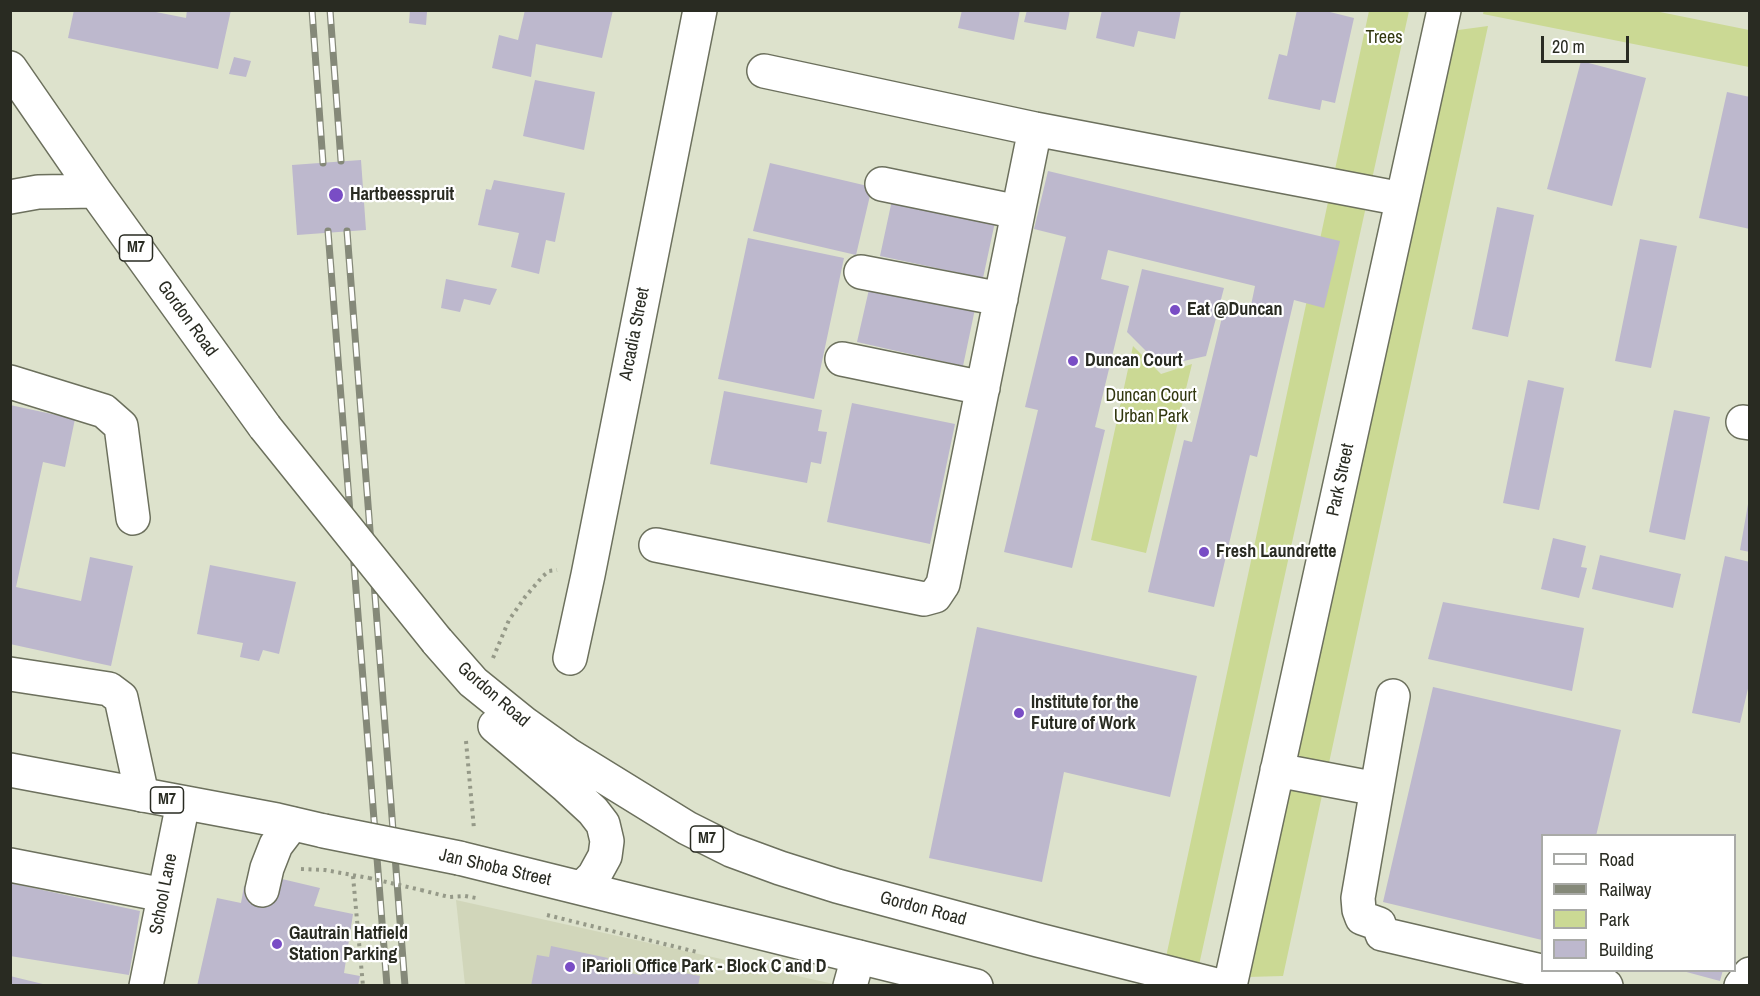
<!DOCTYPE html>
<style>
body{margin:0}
#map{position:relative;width:1760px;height:996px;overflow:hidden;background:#dde2cc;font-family:"Archivo Narrow",sans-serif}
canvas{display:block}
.frame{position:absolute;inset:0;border:12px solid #292b22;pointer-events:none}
.legend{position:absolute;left:1541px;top:834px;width:195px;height:138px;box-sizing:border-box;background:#fff;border:2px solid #a9aaa7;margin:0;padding:8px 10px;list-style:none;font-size:18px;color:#292b22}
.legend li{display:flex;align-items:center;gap:12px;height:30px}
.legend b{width:30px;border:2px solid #a9aaa7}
.scale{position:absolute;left:1541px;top:36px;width:88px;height:27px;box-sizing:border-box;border:3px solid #292b22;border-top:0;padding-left:8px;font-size:18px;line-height:21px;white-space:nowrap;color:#292b22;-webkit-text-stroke:4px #fff;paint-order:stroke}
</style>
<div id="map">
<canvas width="1760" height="996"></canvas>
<div class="frame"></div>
<ul class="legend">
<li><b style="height:8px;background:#fff"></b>Road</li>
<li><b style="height:8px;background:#858979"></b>Railway</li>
<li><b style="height:16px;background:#cbd994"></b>Park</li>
<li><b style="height:16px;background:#bdb8cd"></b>Building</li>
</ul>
<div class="scale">20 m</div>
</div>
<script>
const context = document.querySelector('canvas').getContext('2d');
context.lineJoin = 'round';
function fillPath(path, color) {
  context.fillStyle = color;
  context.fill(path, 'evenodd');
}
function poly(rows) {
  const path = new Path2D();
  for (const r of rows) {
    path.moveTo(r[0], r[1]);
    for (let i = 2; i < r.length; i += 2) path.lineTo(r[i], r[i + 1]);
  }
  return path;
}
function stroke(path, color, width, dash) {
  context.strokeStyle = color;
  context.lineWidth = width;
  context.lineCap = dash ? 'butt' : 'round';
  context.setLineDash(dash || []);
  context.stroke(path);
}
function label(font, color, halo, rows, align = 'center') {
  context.font = font + ' "Archivo Narrow",sans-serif';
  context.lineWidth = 4.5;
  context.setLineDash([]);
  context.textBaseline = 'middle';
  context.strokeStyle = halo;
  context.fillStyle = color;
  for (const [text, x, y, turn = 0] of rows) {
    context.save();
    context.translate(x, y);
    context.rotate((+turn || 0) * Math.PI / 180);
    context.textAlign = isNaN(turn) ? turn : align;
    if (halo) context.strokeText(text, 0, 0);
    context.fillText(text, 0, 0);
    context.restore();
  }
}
fillPath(poly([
 [456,900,838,985,465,985]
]), '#d1d6ba');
fillPath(poly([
 [1484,10,1655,11,1749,30,1749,67,1483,14],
 [1369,11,1409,11,1199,965,1166,957],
 [1488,26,1283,976,1247,977,1451,31],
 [1133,346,1161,374,1192,364,1146,553,1091,540]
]), '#cbd994');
fillPath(poly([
 [74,10,146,10,186,18,187,10,231,10,218,69,68,38],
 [410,10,427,12,426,25,409,23],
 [525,10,613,10,602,58,536,44,531,77,492,68,499,35,518,40],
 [962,10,1020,10,1014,40,958,28],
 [1027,10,1070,10,1066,30,1024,22],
 [1102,10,1181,10,1175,39,1138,31,1134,47,1096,38],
 [1297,10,1322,10,1354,18,1335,103,1322,100,1320,110,1268,99,1279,54,1287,56],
 [234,57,251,61,246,77,229,74],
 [1581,61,1646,78,1612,206,1547,189],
 [535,80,595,92,584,150,523,136],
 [1727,92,1750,97,1750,229,1699,218],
 [361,160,366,230,297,235,292,165],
 [770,163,872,187,856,255,753,231],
 [1048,171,1340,241,1324,308,1294,300,1257,457,1250,455,1214,607,1148,592,1184,440,1192,442,1224,309,1249,315,1255,286,1108,250,1101,279,1129,286,1095,427,1105,430,1072,568,1004,552,1038,410,1025,407,1066,237,1034,229],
 [494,180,565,193,555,242,546,240,539,274,511,267,519,233,478,225,486,189,491,190],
 [892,200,995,222,983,278,880,256],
 [1497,207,1534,215,1508,337,1472,329],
 [748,238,844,258,814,399,718,379],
 [1640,239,1677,246,1651,368,1615,361],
 [1142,269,1224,288,1206,356,1161,366,1127,332],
 [446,279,475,285,497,289,490,305,464,299,460,312,441,308],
 [870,285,975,309,963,366,857,342],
 [1528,380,1564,388,1539,510,1503,503],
 [724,391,822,410,818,431,827,432,821,464,811,462,807,483,710,464],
 [852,403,955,424,930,544,827,522],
 [10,405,75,419,65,467,43,462,16,587,81,601,90,557,133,566,111,666,10,644],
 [1674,410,1710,417,1685,540,1649,532],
 [1748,504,1750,504,1750,552,1740,550],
 [1553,538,1586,546,1581,567,1587,568,1579,598,1541,589],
 [1600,555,1681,574,1673,608,1592,589],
 [1725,556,1750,562,1750,680,1740,723,1692,713],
 [210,565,296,582,279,654,263,650,259,661,240,657,243,643,197,634],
 [1443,602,1584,628,1572,691,1428,659],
 [977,627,1197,676,1170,797,1064,772,1042,882,929,858],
 [1433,687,1621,730,1596,836,1542,836,1542,940,1383,902],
 [282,879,320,888,314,906,353,914,344,973,360,976,358,986,197,986,217,898,241,903,244,886,279,893],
 [10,883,140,911,129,975,10,956],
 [551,946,608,958,606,969,641,975,644,965,700,976,698,986,531,986,537,955,549,957],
 [1679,970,1723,970,1720,981],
 [10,976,47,985,47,986,10,986]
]), '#bdb8cd');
const minor = poly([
 [764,71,1035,129,1402,199],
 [882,184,1018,212],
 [861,272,1001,299],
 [842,359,983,388],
 [10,382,104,411,121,426,133,518],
 [1743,422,1750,423],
 [656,545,924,599,935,596,943,584,1035,129],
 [570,658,588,575,700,10],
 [10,674,109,689,121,698,142,795],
 [1393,696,1358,898,1359,910,1362,918,1379,924,1382,934,1606,986],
 [1277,770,1377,789],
 [10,865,164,895],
 [262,890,267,868,276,845,292,824],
 [146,986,183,803],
 [850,986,858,957],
 [1230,986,1444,10],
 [1741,986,1750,974]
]);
const major = poly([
 [10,68,95,191,265,427],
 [10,197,38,192,95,191],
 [437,641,473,682,525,724,567,754,687,828,731,850,780,868,837,886,1038,940,1220,986],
 [495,726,566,786,593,811,603,824,607,841,605,856,594,876,582,888],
 [10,770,277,820,324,831],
 [459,858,976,986]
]);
stroke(minor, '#6c705d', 36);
stroke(major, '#6c705d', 36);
stroke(poly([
 [493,658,509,620,525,597,543,576,549,571,557,570],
 [466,741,474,829],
 [301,869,325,870,369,878],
 [353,876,363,986],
 [421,890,449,897,465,896,476,898],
 [547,915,697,952]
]), '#959988', 4, [3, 4.5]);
stroke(minor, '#fff', 33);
stroke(major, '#fff', 33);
const rail = poly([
 [312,10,323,163],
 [330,10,341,161],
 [328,231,387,986],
 [347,231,405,986]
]);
stroke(rail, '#858979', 7);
stroke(rail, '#fff', 4.5, [14]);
const majorBridge = poly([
 [265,427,437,641],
 [324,831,459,858]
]);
stroke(majorBridge, '#6c705d', 36, []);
stroke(poly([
 [369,878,421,890]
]), '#959988', 4, [3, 4.5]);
stroke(majorBridge, '#fff', 33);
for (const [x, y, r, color] of [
 [336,195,8,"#794dc5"],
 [1175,310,6,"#794dc5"],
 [1073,361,6,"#794dc5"],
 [1204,552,6,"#794dc5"],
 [1019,713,6,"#794dc5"],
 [277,944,6,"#794dc5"],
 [570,967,6,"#794dc5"]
]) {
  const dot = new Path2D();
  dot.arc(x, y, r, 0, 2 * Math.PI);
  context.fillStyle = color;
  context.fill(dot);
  stroke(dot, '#fff', 2);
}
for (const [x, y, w] of [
 [136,248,33],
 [167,800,33],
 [707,839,33]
]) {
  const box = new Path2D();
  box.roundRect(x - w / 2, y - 13, w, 26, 4.5);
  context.fillStyle = '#fff';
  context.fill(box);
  stroke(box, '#292b22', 1.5);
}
label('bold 16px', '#292b22', null, [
 ["M7",136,248],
 ["M7",167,800],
 ["M7",707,839]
]);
label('18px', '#30360d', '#fff', [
 ["Trees",1384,38],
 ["Duncan Court",1151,396],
 ["Urban Park",1151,417]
]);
label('bold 18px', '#292b22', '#fff', [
 ["Hartbeesspruit",350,195],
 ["Eat @Duncan",1187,310],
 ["Duncan Court",1085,361],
 ["Fresh Laundrette",1216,552],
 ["Institute for the",1031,703],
 ["Future of Work",1031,724],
 ["Gautrain Hatfield",289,934],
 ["Station Parking",289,955],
 ["iParioli Office Park - Block C and D",582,967]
], 'left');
label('18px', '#292b22', '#fff', [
 ["Gordon Road",187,319,54],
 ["Arcadia Street",635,334,-79],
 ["Park Street",1341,480,-78],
 ["Gordon Road",493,695,41],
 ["Jan Shoba Street",495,868,13],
 ["School Lane",164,894,-79],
 ["Gordon Road",923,909,15]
]);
</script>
